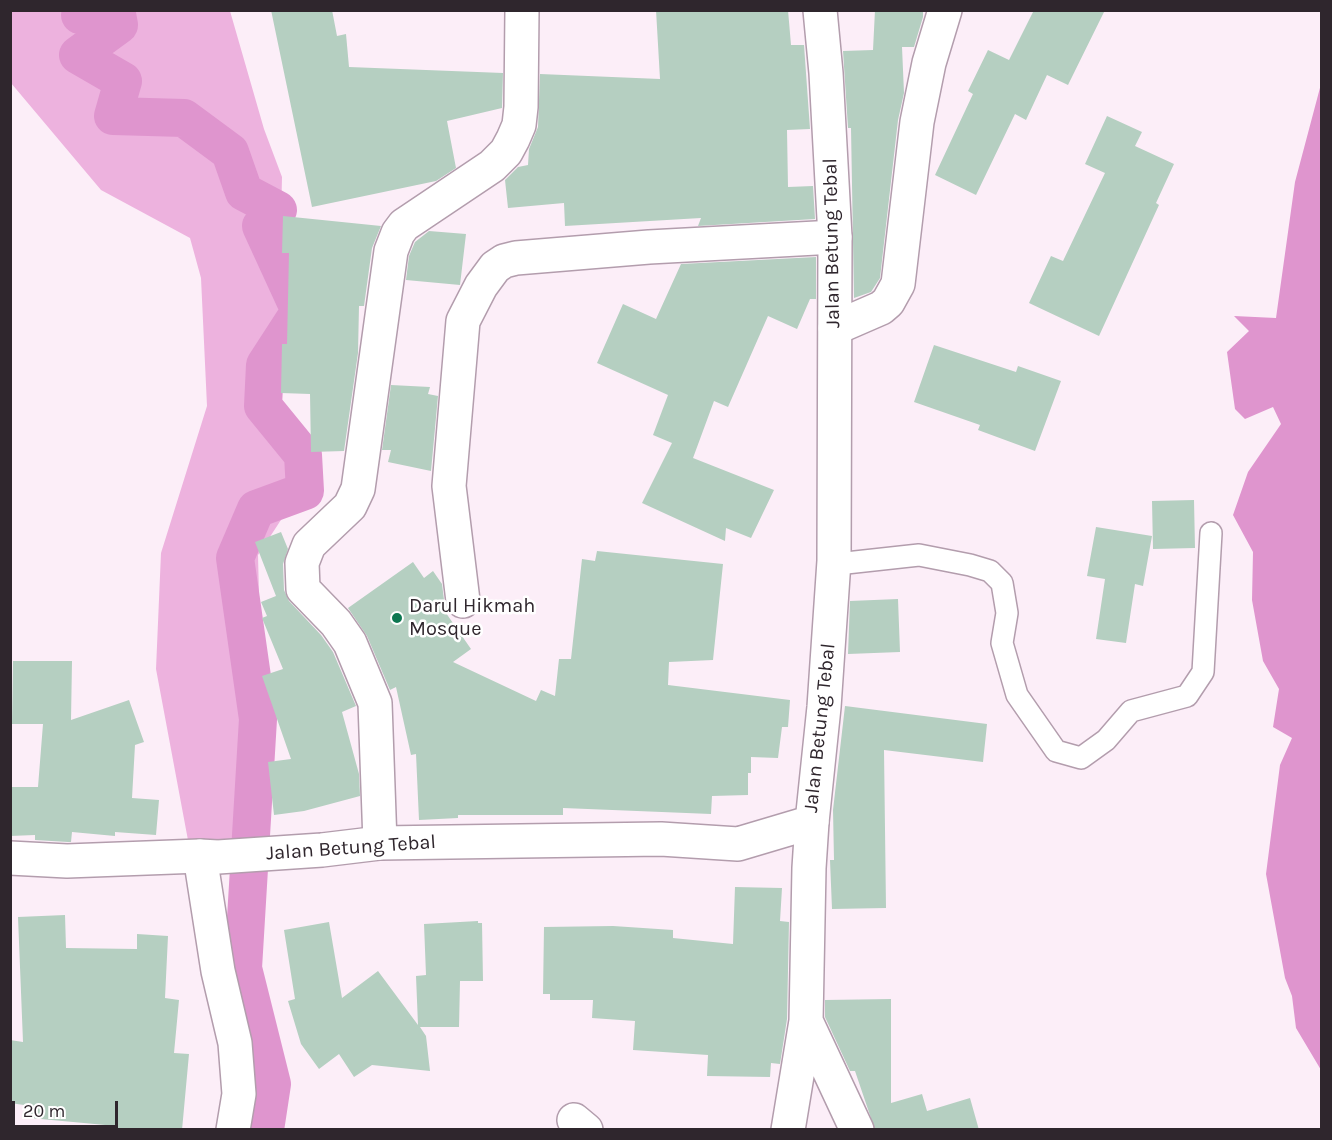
<!DOCTYPE html>
<style>
body{margin:0}
#map{position:relative;width:1332px;height:1140px;overflow:hidden;background:#fceef8;font-family:Karla,sans-serif}
canvas{display:block}
.frame{position:absolute;inset:0;border:12px solid #2f262d;pointer-events:none}
.scale{position:absolute;left:12px;top:1101px;width:106px;height:27px;box-sizing:border-box;border:3px solid #2f262d;border-top:0;padding-left:8px;font-size:18px;line-height:21px;white-space:nowrap;color:#2f262d;-webkit-text-stroke:4px #fff;paint-order:stroke}
</style>
<div id="map">
<canvas width="1332" height="1140"></canvas>
<div class="frame"></div>
<div class="scale">20 m</div>
</div>
<script>
const context = document.querySelector('canvas').getContext('2d');
context.lineJoin = 'round';
function fillPath(path, color) {
  context.fillStyle = color;
  context.fill(path, 'evenodd');
}
function poly(rows) {
  const path = new Path2D();
  for (const r of rows) {
    path.moveTo(r[0], r[1]);
    for (let i = 2; i < r.length; i += 2) path.lineTo(r[i], r[i + 1]);
  }
  return path;
}
function stroke(path, color, width, dash) {
  context.strokeStyle = color;
  context.lineWidth = width;
  context.lineCap = dash ? 'butt' : 'round';
  context.setLineDash(dash || []);
  context.stroke(path);
}
function label(font, color, halo, rows, align = 'center') {
  context.font = font + ' Karla,sans-serif';
  context.lineWidth = 5;
  context.setLineDash([]);
  context.textBaseline = 'middle';
  context.strokeStyle = halo;
  context.fillStyle = color;
  for (const [text, x, y, turn = 0] of rows) {
    context.save();
    context.translate(x, y);
    context.rotate((+turn || 0) * Math.PI / 180);
    context.textAlign = isNaN(turn) ? turn : align;
    if (halo) context.strokeText(text, 0, 0);
    context.fillText(text, 0, 0);
    context.restore();
  }
}
fillPath(poly([
 [10,11,230,11,264,129,282,177,276,436,315,468,258,555,266,873,193,867,156,669,161,553,207,406,201,278,190,238,101,190,11,83]
]), '#edb2de');
fillPath(poly([
 [1321,84,1321,1070,1296,1028,1292,996,1285,978,1266,874,1280,765,1292,738,1273,727,1279,689,1263,661,1252,600,1253,552,1233,515,1248,472,1281,424,1273,407,1245,419,1235,409,1227,352,1249,331,1234,316,1276,318,1295,182]
]), '#df95ce');
stroke(poly([
 [85,10,80,15,117,14,119,25,78,55,123,81,113,116,184,118,230,152,244,192,278,210,261,226,300,311,265,365,263,406,303,455,305,491,256,509,235,558,258,719,243,968,272,1084,265,1130]
]), '#df95ce', 38);
fillPath(poly([
 [271,10,332,10,337,36,346,34,349,67,503,73,502,108,447,121,456,168,436,181,312,207],
 [656,10,788,10,791,45,804,45,810,129,787,130,788,187,813,186,815,219,698,226,701,218,565,226,564,203,508,208,505,180,518,167,528,165,529,149,538,127,540,74,660,79],
 [875,10,923,10,923,17,914,47,902,47,904,93,898,120,880,278,871,292,854,298,851,128,848,128,843,51,873,50],
 [1034,10,1105,10,1068,85,1047,75,1026,120,1015,114,976,195,935,175,973,94,968,91,988,50,1009,60],
 [1107,116,1142,132,1135,146,1174,164,1156,203,1159,205,1099,336,1029,303,1051,256,1063,261,1105,173,1085,164],
 [283,216,381,226,372,248,364,306,359,306,358,353,344,451,311,452,310,394,281,393,282,344,287,344,289,253,282,253],
 [429,231,466,234,460,285,406,280,409,256,415,242],
 [816,257,816,299,810,299,797,329,768,316,728,407,714,401,693,458,774,490,751,538,726,528,725,541,642,503,672,443,653,435,668,395,597,363,623,304,656,319,681,264],
 [934,345,1016,372,1018,366,1061,381,1035,451,978,430,980,425,914,402],
 [391,385,430,387,428,394,438,396,431,471,388,462,391,450,382,450],
 [1194,500,1195,548,1153,549,1152,501],
 [1096,527,1152,536,1143,586,1135,584,1126,643,1096,639,1105,579,1087,576],
 [281,532,288,549,283,564,284,590,289,601,321,635,333,652,356,706,342,712,359,774,360,796,304,811,274,815,268,762,291,759,262,676,283,669,262,618,267,616,261,602,276,596,255,542],
 [597,551,723,564,713,660,669,662,668,685,790,700,788,727,782,727,778,758,751,757,751,773,748,773,748,795,712,796,711,814,563,808,563,815,458,815,458,818,419,820,416,754,411,755,396,687,390,690,367,636,348,608,413,562,424,578,433,571,442,584,444,600,439,603,471,649,453,662,536,701,541,690,555,696,559,659,571,659,582,559,595,561],
 [898,599,900,652,848,654,850,601],
 [13,661,72,661,71,720,129,700,144,742,135,745,132,798,159,800,156,835,115,832,115,836,72,832,71,842,68,842,35,840,35,835,10,836,10,787,38,787,43,724,12,724],
 [845,706,987,724,983,762,884,750,886,908,832,909,830,860,834,860,833,810],
 [735,887,782,888,780,921,789,922,787,1019,780,1064,771,1063,770,1077,707,1076,708,1055,633,1050,635,1021,592,1018,593,1000,550,1000,550,994,543,994,544,927,613,926,673,930,673,938,733,944],
 [65,915,66,948,137,949,137,934,168,936,165,998,179,1000,174,1053,189,1054,182,1130,116,1130,116,1126,30,1118,31,1106,10,1103,10,1040,23,1042,18,917],
 [478,921,478,923,482,923,483,981,460,981,459,1027,420,1027,426,1036,430,1071,372,1065,354,1077,339,1054,319,1069,301,1044,288,1001,295,999,284,930,329,922,342,998,378,971,418,1025,416,976,426,975,424,924],
 [891,999,891,1103,922,1094,927,1111,970,1098,979,1130,875,1130,855,1071,850,1071,825,1017,825,1000]
]), '#b5cfc1');
const service = poly([
 [834,561,846,563,919,555,970,565,990,571,1002,583,1007,613,1002,643,1017,695,1056,751,1081,758,1106,740,1131,711,1187,696,1203,672,1211,533]
]);
const minor = poly([
 [835,328,881,308,888,302,898,284,917,122,929,63,945,10],
 [463,601,449,486,463,321,481,286,495,267,504,261,516,258,649,247,835,237],
 [380,843,375,703,350,643,336,623,303,589,302,563,309,545,350,506,358,489,391,251,398,233,404,225,413,219,492,166,506,152,513,139,519,125,521,107,522,10],
 [200,856,218,971,235,1043,239,1094,233,1130],
 [806,1021,857,1130],
 [574,1120,586,1130],
 [788,1130,806,1021,809,868,812,822]
]);
const tertiary = poly([
 [10,858,67,861,200,856,218,857,322,850,380,843,661,839,738,844,812,822,824,707,834,561,835,237,826,73,820,10]
]);
stroke(service, '#b39dad', 24);
stroke(minor, '#b39dad', 36);
stroke(tertiary, '#b39dad', 36);
stroke(service, '#fff', 21);
stroke(minor, '#fff', 33);
stroke(tertiary, '#fff', 33);
for (const [x, y, r, color] of [
 [397,618,6,"#0d7751"]
]) {
  const dot = new Path2D();
  dot.arc(x, y, r, 0, 2 * Math.PI);
  context.fillStyle = color;
  context.fill(dot);
  stroke(dot, '#fff', 2);
}
label('20px', '#2f262d', '#fff', [
 ["Jalan Betung Tebal",832,243,-91],
 ["Jalan Betung Tebal",820,728,-84],
 ["Jalan Betung Tebal",351,848,-4]
]);
label('20px', '#2f262d', '#fff', [
 ["Darul Hikmah",409,606],
 ["Mosque",409,629]
], 'left');
</script>
